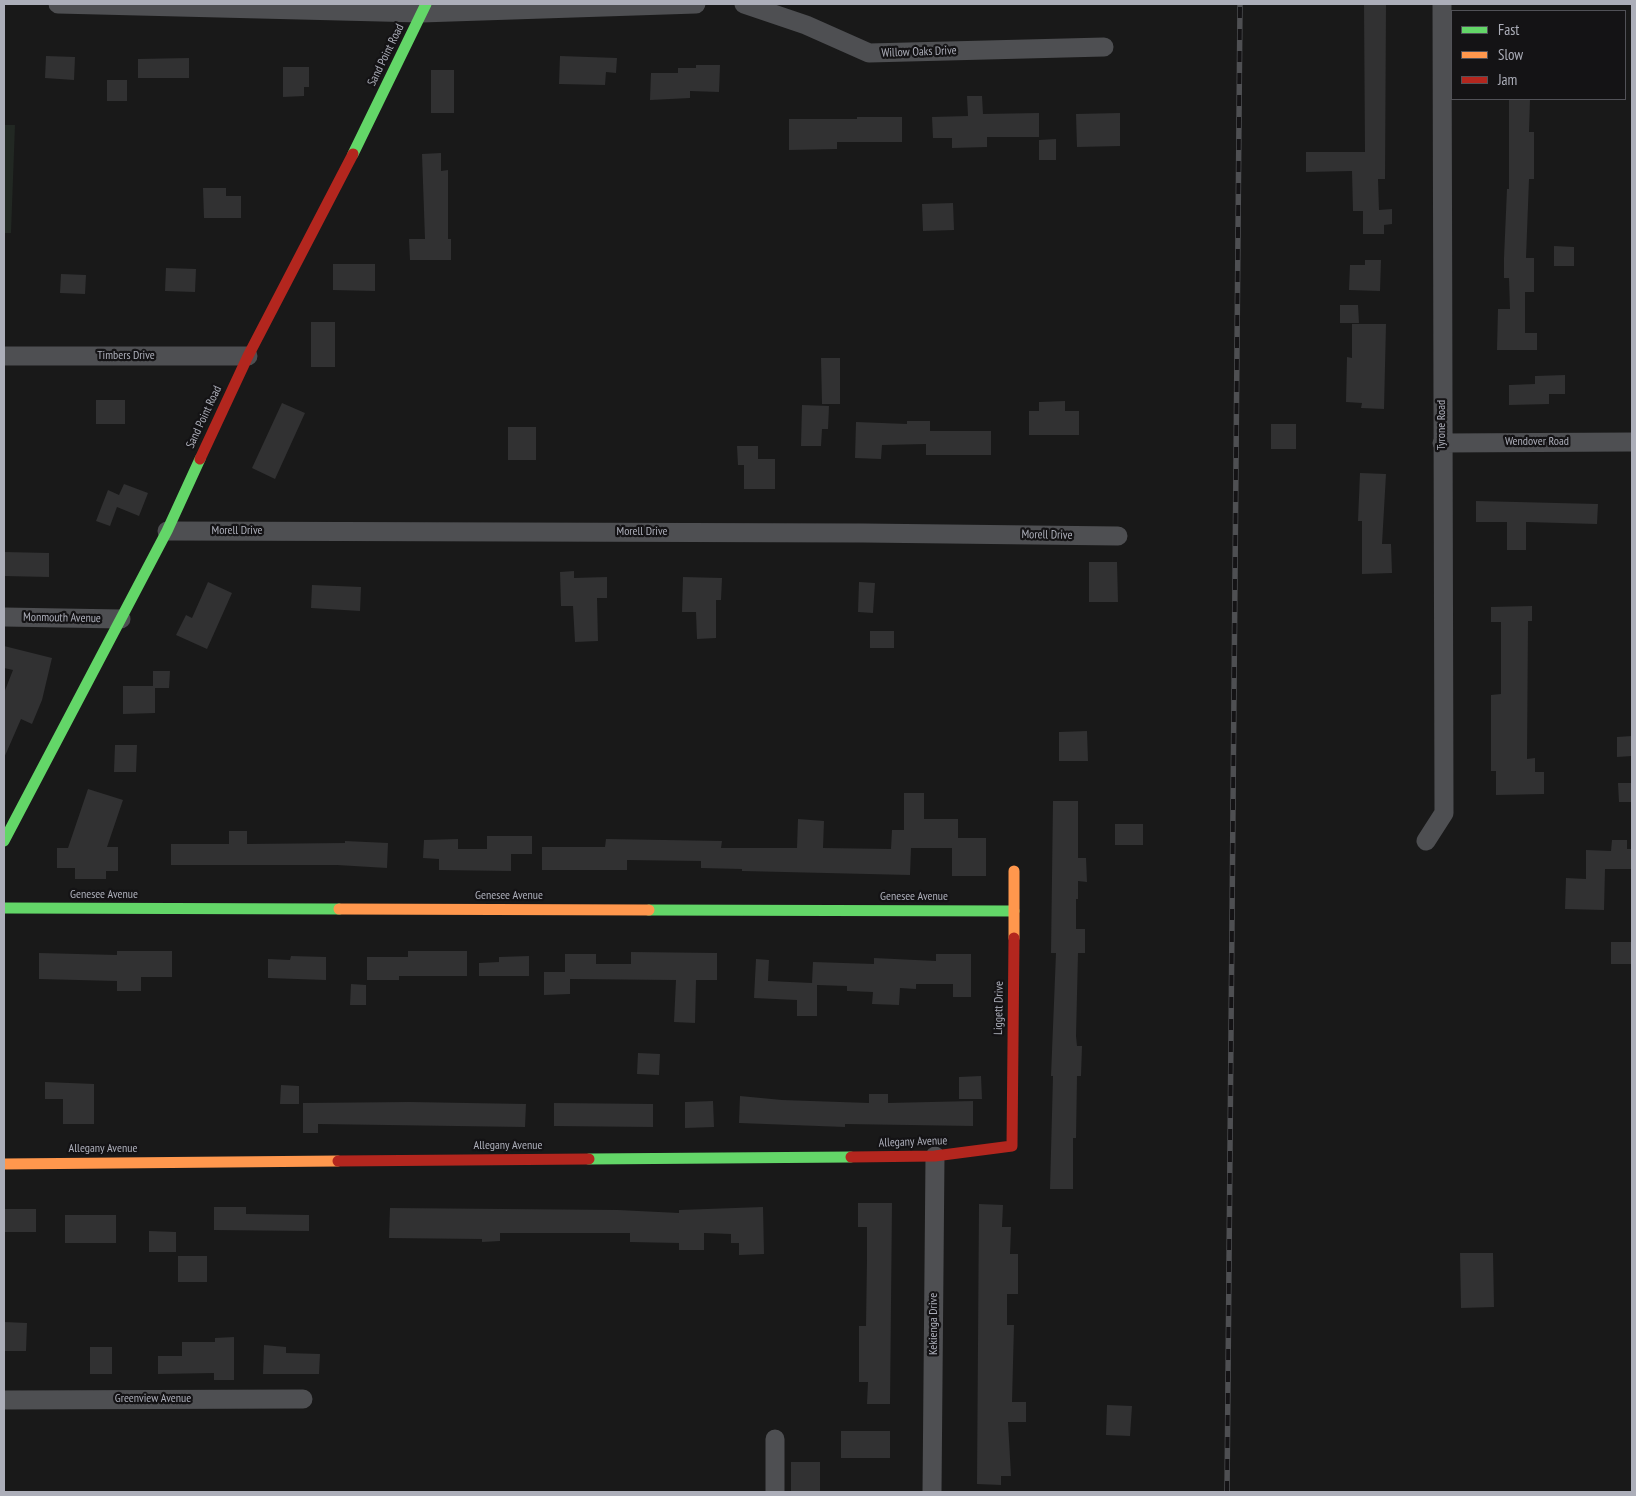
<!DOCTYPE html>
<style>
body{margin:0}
#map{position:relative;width:1636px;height:1496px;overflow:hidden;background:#191919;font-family:"PT Sans Narrow",sans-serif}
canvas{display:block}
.frame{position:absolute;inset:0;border:5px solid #acaeb9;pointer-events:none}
.legend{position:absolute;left:1451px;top:10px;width:175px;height:90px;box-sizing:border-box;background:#141315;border:1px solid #515157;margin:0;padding:6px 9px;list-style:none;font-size:15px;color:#acaeb9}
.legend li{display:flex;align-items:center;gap:10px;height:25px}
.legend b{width:25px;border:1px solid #515157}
</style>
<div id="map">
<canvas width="1636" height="1496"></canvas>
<div class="frame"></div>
<ul class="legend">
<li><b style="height:6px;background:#63d668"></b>Fast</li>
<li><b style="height:6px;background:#ff974d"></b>Slow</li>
<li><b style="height:6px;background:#b3261e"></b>Jam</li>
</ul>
</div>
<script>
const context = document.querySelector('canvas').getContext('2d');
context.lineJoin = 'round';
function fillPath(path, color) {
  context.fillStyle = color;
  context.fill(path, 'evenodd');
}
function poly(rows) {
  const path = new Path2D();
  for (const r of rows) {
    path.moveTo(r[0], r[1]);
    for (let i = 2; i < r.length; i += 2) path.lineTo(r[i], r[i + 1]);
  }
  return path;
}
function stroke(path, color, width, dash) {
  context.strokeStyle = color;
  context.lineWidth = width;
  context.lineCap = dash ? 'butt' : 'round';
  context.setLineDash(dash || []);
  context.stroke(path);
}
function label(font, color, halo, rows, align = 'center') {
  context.font = font + ' "PT Sans Narrow",sans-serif';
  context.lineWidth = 4.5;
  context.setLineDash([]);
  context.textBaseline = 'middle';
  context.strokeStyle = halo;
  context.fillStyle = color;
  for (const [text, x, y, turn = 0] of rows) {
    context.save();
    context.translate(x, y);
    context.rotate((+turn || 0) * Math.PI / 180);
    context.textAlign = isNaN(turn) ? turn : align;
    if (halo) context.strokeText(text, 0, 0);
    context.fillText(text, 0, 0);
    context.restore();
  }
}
fillPath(poly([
 [4,125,15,125,11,233,4,233]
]), '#222823');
fillPath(poly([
 [1364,4,1386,4,1385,179,1378,179,1379,210,1392,209,1392,224,1384,225,1384,234,1363,234,1363,211,1353,211,1352,171,1306,172,1306,152,1365,152],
 [46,56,75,57,74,80,45,78],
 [560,56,617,58,616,73,606,72,605,85,559,84],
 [189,58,189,78,138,78,138,59],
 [696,65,720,65,719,92,690,91,690,98,650,100,651,73,678,73,678,68,696,68],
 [283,67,309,67,309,87,304,87,304,96,283,97],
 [431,70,454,70,454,113,431,113],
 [107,80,127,80,127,101,107,101],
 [967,96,982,96,983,114,1039,113,1039,137,987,137,987,147,952,148,952,138,933,138,932,117,968,116],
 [1509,99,1530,99,1529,132,1534,132,1534,179,1529,179,1526,258,1534,258,1534,292,1525,292,1525,333,1537,333,1537,350,1497,350,1498,309,1510,309,1509,278,1504,278,1504,258,1507,189,1509,189],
 [1120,113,1120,146,1077,147,1076,114],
 [857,117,902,117,902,142,837,142,837,149,789,150,789,119,857,119],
 [1056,139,1056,160,1039,160,1039,140],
 [441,153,441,171,448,170,448,239,451,239,451,260,410,260,409,239,425,239,422,154],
 [203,188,226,188,226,196,241,196,241,218,204,218],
 [953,203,954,230,923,231,922,204],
 [1554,246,1574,247,1574,266,1554,266],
 [1365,260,1381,260,1380,291,1349,290,1350,265,1365,265],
 [333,264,375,264,375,291,333,290],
 [166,268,196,269,195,292,165,291],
 [61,274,86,275,85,294,60,293],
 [1340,305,1358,305,1359,323,1340,323],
 [311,322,335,322,335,367,311,367],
 [1352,324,1386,324,1384,409,1361,408,1362,403,1346,402,1347,357,1352,358],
 [821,358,840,358,840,404,822,404],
 [1565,375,1565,394,1549,394,1549,404,1509,405,1509,385,1535,384,1535,376],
 [96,400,125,400,125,424,96,424],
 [1065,401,1065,411,1079,411,1079,435,1029,435,1029,411,1039,411,1039,402],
 [282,403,305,413,275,479,252,468],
 [802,405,829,406,828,429,822,429,821,446,801,446],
 [907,421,930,421,930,431,991,431,991,455,926,455,926,444,882,445,881,459,855,458,856,422,907,424],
 [1271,424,1296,424,1296,449,1271,449],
 [508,427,536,427,536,460,508,460],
 [737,446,758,446,758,459,775,459,775,489,744,489,744,465,738,465],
 [1360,473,1386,474,1382,544,1391,544,1392,573,1362,574,1362,521,1358,521],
 [124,484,148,493,139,516,117,507,110,526,96,521,108,490,119,495],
 [1476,501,1598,504,1597,524,1526,522,1526,550,1507,550,1507,522,1476,522],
 [4,552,49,553,49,577,4,576],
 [1089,562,1117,562,1118,602,1089,602],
 [574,571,574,578,607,577,607,598,597,598,598,641,575,642,573,606,561,606,560,572],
 [683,577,722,578,721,600,716,600,716,638,697,639,696,612,682,612],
 [208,582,232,593,207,649,176,635,186,615,192,618],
 [859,582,875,583,873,613,858,612],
 [312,585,361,587,360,611,311,608],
 [1532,606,1532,621,1528,621,1527,759,1535,758,1535,772,1544,772,1544,794,1496,795,1496,771,1491,771,1491,695,1501,694,1501,622,1491,622,1491,607],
 [870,631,894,631,894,648,870,648],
 [4,646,52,658,42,700,32,724,21,719,4,758,4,693,13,670,4,668],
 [153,671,170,671,169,688,155,688,155,713,123,714,123,686,153,686],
 [1087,731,1088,761,1059,761,1059,732],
 [1632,736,1632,756,1617,757,1617,737],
 [115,745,137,745,136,772,114,772],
 [1618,783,1632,783,1632,802,1619,802],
 [88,789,123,800,107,847,118,847,118,871,106,871,106,879,75,879,75,868,57,868,57,848,68,848],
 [904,793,924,793,924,819,958,819,958,838,986,838,986,876,952,876,952,848,911,848,910,875,742,871,742,869,701,868,701,861,627,860,627,870,542,870,542,847,605,847,606,839,722,841,721,848,797,848,798,819,824,821,823,848,891,849,892,830,904,830],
 [1053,801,1078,801,1078,858,1086,858,1087,882,1078,881,1078,899,1076,899,1076,929,1085,929,1085,953,1078,953,1076,1036,1077,1046,1082,1046,1081,1076,1077,1076,1076,1138,1073,1138,1073,1189,1050,1189,1053,1076,1051,1076,1056,953,1051,953],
 [1115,824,1143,824,1143,845,1115,845],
 [229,831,247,831,247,844,345,843,345,841,388,843,387,868,337,865,171,865,171,844,229,844],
 [487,836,532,836,532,854,511,854,511,871,439,870,439,859,423,858,424,840,458,839,458,849,487,849],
 [1612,840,1627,840,1627,849,1632,849,1632,869,1605,869,1604,910,1565,909,1566,878,1586,879,1586,850,1611,851],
 [1611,942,1631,942,1632,964,1611,964],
 [117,951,172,951,172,977,141,977,141,991,117,991,117,981,39,979,39,953,117,955],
 [408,951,467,951,467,976,399,976,399,980,367,980,367,957,408,957],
 [631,952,717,953,717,980,696,980,695,1023,674,1022,676,980,570,979,570,994,544,995,544,972,565,972,565,954,596,954,596,964,631,964],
 [936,954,971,954,971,997,953,997,953,984,916,984,916,989,900,988,899,1005,872,1004,873,992,847,991,847,986,817,985,817,1016,797,1016,797,1000,754,998,756,959,769,960,768,981,812,983,813,962,874,964,874,958,936,961],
 [291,956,326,957,326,980,268,978,268,959,290,960],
 [529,956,529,976,479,976,479,963,499,962,499,957],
 [351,984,366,985,366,1005,350,1005],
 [638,1053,660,1054,659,1075,637,1074],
 [981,1076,982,1099,959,1099,959,1077],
 [45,1082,94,1084,94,1124,63,1124,63,1099,45,1099],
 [281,1085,299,1086,299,1104,280,1104],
 [869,1094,888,1094,888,1103,973,1101,973,1126,845,1124,845,1127,739,1123,740,1096,782,1100,869,1103],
 [713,1101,714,1127,685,1128,685,1102],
 [410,1102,526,1104,525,1127,318,1124,318,1133,303,1133,303,1103],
 [554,1103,653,1104,653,1127,554,1126],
 [858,1203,892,1203,890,1404,867,1404,868,1382,859,1382,859,1326,866,1326,867,1260,867,1227,858,1227],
 [979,1204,1003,1205,1002,1227,1011,1227,1010,1254,1018,1254,1018,1294,1007,1294,1007,1325,1014,1325,1012,1402,1026,1402,1026,1422,1008,1422,1011,1476,1001,1476,1001,1485,977,1484],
 [214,1207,246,1207,246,1214,309,1215,309,1231,214,1230],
 [763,1207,764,1254,739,1255,739,1243,731,1243,731,1234,704,1233,704,1250,679,1250,679,1243,630,1242,630,1233,500,1233,500,1241,482,1242,482,1239,389,1238,390,1208,618,1210,679,1213,679,1210],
 [4,1209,36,1209,36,1232,4,1232],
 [65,1215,116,1215,116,1243,65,1243],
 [149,1231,176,1232,176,1252,149,1252],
 [1460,1253,1493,1253,1494,1307,1461,1308],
 [178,1256,207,1256,207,1282,178,1282],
 [4,1322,27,1323,26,1351,4,1351],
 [234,1337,234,1380,214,1380,214,1373,158,1374,158,1356,182,1356,182,1342,215,1342,215,1338],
 [264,1345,286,1347,286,1353,320,1354,319,1374,263,1374],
 [90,1347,112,1347,112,1374,90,1374],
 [1107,1405,1132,1406,1130,1436,1106,1435],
 [841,1431,890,1431,890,1458,841,1458],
 [791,1462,820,1462,820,1492,791,1492]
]), '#313132');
stroke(poly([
 [58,4,421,13,696,4],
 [744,4,806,25,869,53,1104,47],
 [4,356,248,356],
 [1442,443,1632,442],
 [167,531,863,533,1118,536],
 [4,617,121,619],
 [1426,841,1444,813,1442,4],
 [4,1400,303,1399],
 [775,1492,775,1439],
 [932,1492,935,1156]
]), '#4e4f52', 19);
stroke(poly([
 [353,154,426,4],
 [4,841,167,531,200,459],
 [4,908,339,909],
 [649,910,1014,911],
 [589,1159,851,1157]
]), '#63d668', 11);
stroke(poly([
 [339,909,649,910],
 [1014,938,1014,871],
 [4,1164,338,1161]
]), '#ff974d', 11);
stroke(poly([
 [200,459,248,356,353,154],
 [851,1157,935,1156,1012,1146,1014,938],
 [338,1161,589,1159]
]), '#b3261e', 11);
const rail = poly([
 [1227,1492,1240,4]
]);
stroke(rail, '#4e4f52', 5.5);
stroke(rail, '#141315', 4, [11]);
label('12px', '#acaeb9', '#141315', [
 ["Willow Oaks Drive",919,52,-2],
 ["Sand Point Road",386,55,-64],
 ["Timbers Drive",126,356],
 ["Sand Point Road",204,417,-65],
 ["Tyrone Road",1442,425,-90],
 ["Wendover Road",1537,442],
 ["Morell Drive",237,531],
 ["Morell Drive",642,532],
 ["Morell Drive",1047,535,1],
 ["Monmouth Avenue",62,618,1],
 ["Genesee Avenue",104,895],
 ["Genesee Avenue",509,896],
 ["Genesee Avenue",914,897],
 ["Liggett Drive",999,1008,-89],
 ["Allegany Avenue",913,1142,-2],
 ["Allegany Avenue",508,1146],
 ["Allegany Avenue",103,1149],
 ["Kekienga Drive",934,1324,-90],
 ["Greenview Avenue",153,1399]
]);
</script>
